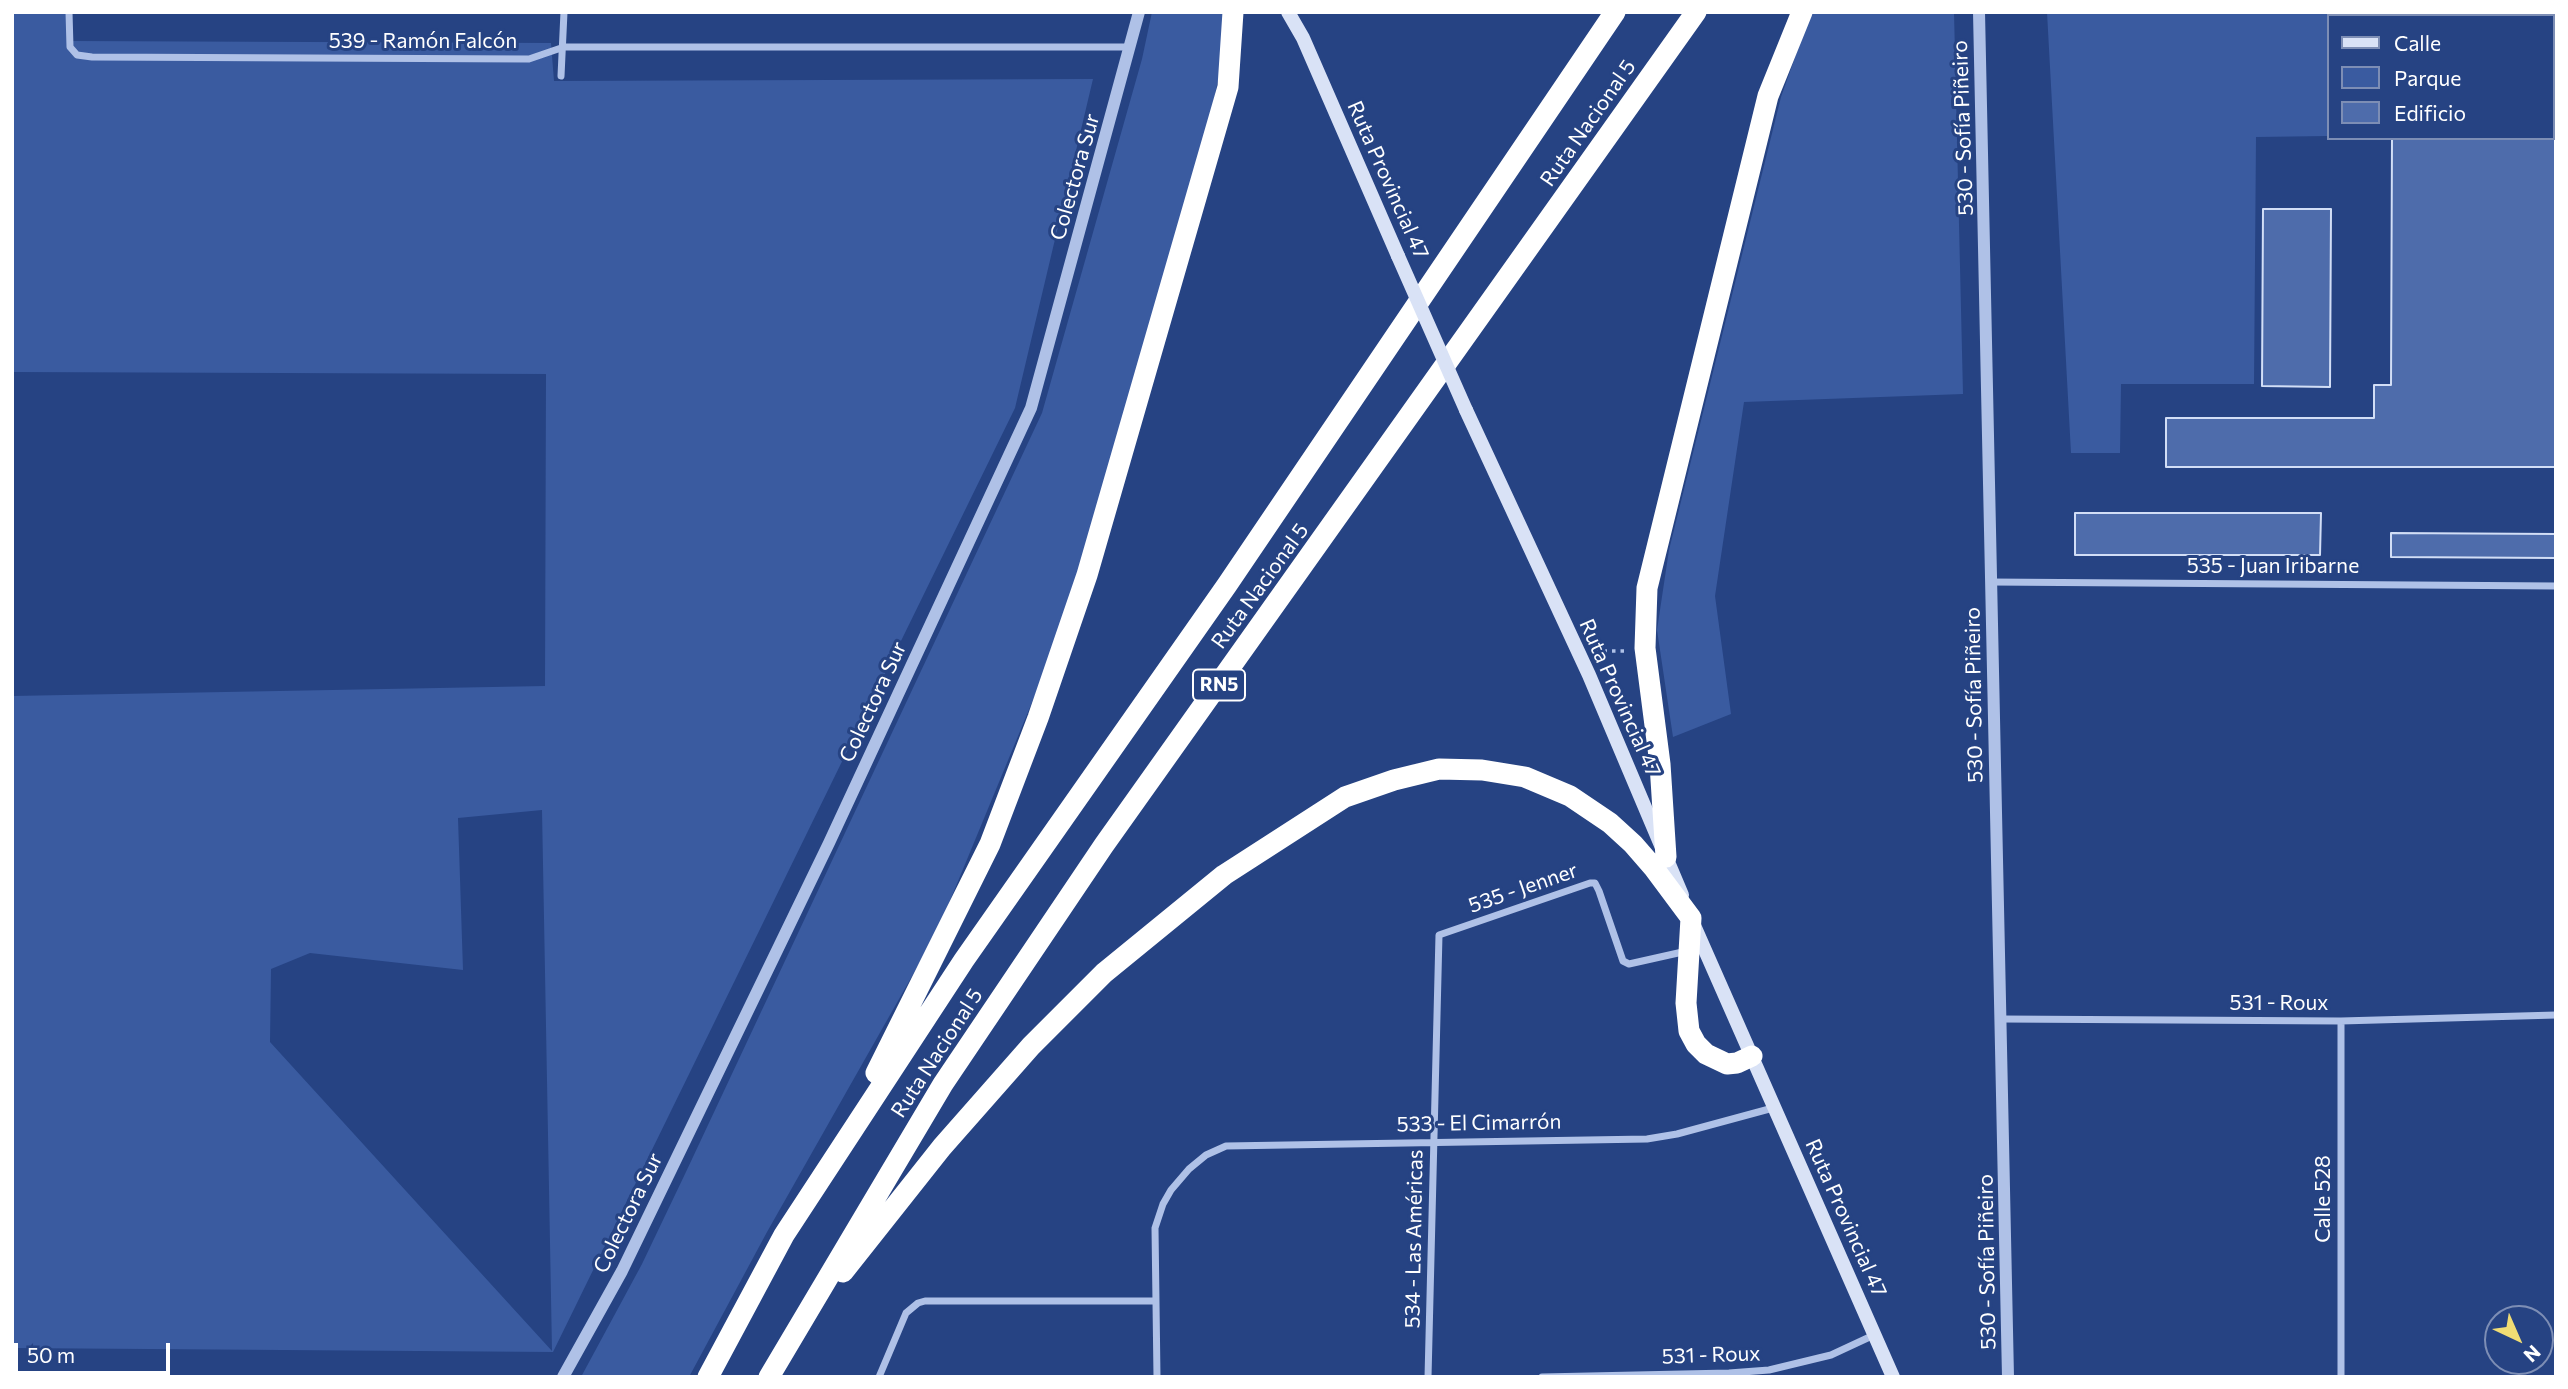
<!DOCTYPE html>
<meta charset="utf-8">
<style>
body{margin:0}
#map{position:relative;width:2568px;height:1389px;overflow:hidden;background:#264383;font-family:Commissioner,sans-serif}
canvas{display:block}
.frame{position:absolute;inset:0;border:14px solid #fff;pointer-events:none}
.legend{position:absolute;left:2327px;top:14px;width:228px;height:126px;box-sizing:border-box;background:#264383;border:2px solid #7d8eb5;margin:0;padding:9px 12px;list-style:none;font-size:21px;color:#fff}
.legend li{display:flex;align-items:center;gap:14px;height:35px}
.legend b{width:35px;border:2px solid #7d8eb5}
.north{position:absolute;left:2484px;top:1305px;width:70px;height:70px;box-sizing:border-box;background:#264383;border:2px solid #7d8eb5;border-radius:50%;rotate:136deg;font-size:19px;font-weight:700;line-height:28px;text-align:center;color:#fff}
.north::after{content:'';display:block;margin:auto;width:24px;height:32px;background:#f0dc74;clip-path:polygon(50% 0,100% 100%,50% 72%,0 100%)}
.scale{position:absolute;left:14px;top:1343px;width:156px;height:32px;box-sizing:border-box;border:4px solid #fff;border-top:0;padding-left:9px;font-size:21px;line-height:24px;white-space:nowrap;color:#fff;-webkit-text-stroke:5px #264383;paint-order:stroke}
</style>
<div id="map">
<canvas width="2568" height="1389"></canvas>
<div class="frame"></div>
<ul class="legend">
<li><b style="height:9px;background:#d9e2f6"></b>Calle</li>
<li><b style="height:19px;background:#3a5ba0"></b>Parque</li>
<li><b style="height:19px;background:#4e6cab"></b>Edificio</li>
</ul>
<div class="north">N</div>
<div class="scale">50 m</div>
</div>
<script>
const context = document.querySelector('canvas').getContext('2d');
context.lineJoin = 'round';
function fillPath(path, color) {
  context.fillStyle = color;
  context.fill(path, 'evenodd');
}
function poly(rows) {
  const path = new Path2D();
  for (const r of rows) {
    path.moveTo(r[0], r[1]);
    for (let i = 2; i < r.length; i += 2) path.lineTo(r[i], r[i + 1]);
  }
  return path;
}
function stroke(path, color, width, dash) {
  context.strokeStyle = color;
  context.lineWidth = width;
  context.lineCap = dash ? 'butt' : 'round';
  context.setLineDash(dash || []);
  context.stroke(path);
}
function label(font, color, halo, rows, align = 'center') {
  context.font = font + ' Commissioner,sans-serif';
  context.lineWidth = 6;
  context.setLineDash([]);
  context.textBaseline = 'middle';
  context.strokeStyle = halo;
  context.fillStyle = color;
  for (const [text, x, y, turn = 0] of rows) {
    context.save();
    context.translate(x, y);
    context.rotate((+turn || 0) * Math.PI / 180);
    context.textAlign = isNaN(turn) ? turn : align;
    if (halo) context.strokeText(text, 0, 0);
    context.fillText(text, 0, 0);
    context.restore();
  }
}
fillPath(poly([
 [12,12,70,12,70,41,551,43,554,81,1093,79,1015,408,553,1352,12,1348,12,696,545,686,546,374,12,372],
 [542,810,552,1351,270,1042,271,969,310,953,463,970,458,818],
 [1152,12,1224,12,1222,62,1212,108,1059,637,937,932,767,1232,689,1377,581,1377,642,1264,685,1174,1042,413,1142,59],
 [1811,12,1954,12,1963,394,1744,402,1715,596,1731,714,1673,737,1657,630,1669,550,1781,97],
 [2047,12,2352,12,2352,16,2328,16,2328,136,2256,137,2254,384,2121,384,2120,453,2071,453]
]), '#3a5ba0');
const building = poly([
 [2392,138,2556,138,2556,467,2166,467,2166,418,2374,418,2374,385,2391,385,2392,138],
 [2263,209,2331,209,2330,387,2262,386,2263,209],
 [2075,513,2321,513,2320,555,2075,555,2075,513],
 [2391,533,2556,534,2556,558,2391,557,2391,533]
]);
fillPath(building, '#4e6cab');
stroke(building, '#d2def6', 2);
stroke(poly([
 [1595,651,1626,651]
]), '#afc1e7', 3.5, [3.5, 5]);
stroke(poly([
 [69,12,70,47,77,55,92,57,529,59,564,47,1130,47],
 [561,76,564,12],
 [1990,582,2556,586],
 [2002,1019,2341,1021,2556,1015],
 [879,1377,906,1313,918,1303,925,1301,1156,1301],
 [1157,1377,1155,1228,1163,1204,1171,1190,1189,1169,1206,1155,1226,1146,1647,1139,1677,1134,1773,1108],
 [1428,1377,1439,935,1590,883,1595,883,1599,891,1623,961,1629,964,1687,951],
 [1542,1377,1729,1373,1769,1370,1831,1355,1874,1335],
 [2341,1377,2341,1021]
]), '#afc1e7', 7);
stroke(poly([
 [1979,12,2008,1377],
 [563,1377,622,1271,829,843,1031,408,1139,12]
]), '#afc1e7', 12);
stroke(poly([
 [1288,12,1303,38,1398,256],
 [1466,410,1589,675,1682,895],
 [1693,923,1893,1377]
]), '#d9e2f6', 14);
stroke(poly([
 [1666,857,1660,764,1645,648,1647,588,1768,96,1802,12],
 [876,1073,990,844,1038,718,1087,575,1228,87,1233,12],
 [843,1272,942,1147,1031,1046,1104,973,1224,875,1345,797,1394,780,1439,769,1482,770,1525,777,1570,796,1610,823,1633,844,1653,867,1691,918,1686,1003,1689,1031,1696,1044,1706,1054,1727,1064,1737,1063,1752,1056],
 [708,1377,784,1235,964,960,1227,585,1615,12],
 [769,1377,943,1084,1104,845,1696,12]
]), '#fff', 21);
stroke(poly([
 [1398,256,1466,410]
]), '#d9e2f6', 14);
for (const [x, y, w] of [
 [1219,685,52]
]) {
  const box = new Path2D();
  box.roundRect(x - w / 2, y - 15.5, w, 31, 5);
  context.fillStyle = '#264383';
  context.fill(box);
  stroke(box, '#fff', 2);
}
label('bold 19px', '#fff', null, [
 ["RN5",1219,685]
]);
label('21px', '#fff', '#264383', [
 ["539 - Ramón Falcón",423,41],
 ["Ruta Nacional 5",1588,123,-55],
 ["530 - Sofía Piñeiro",1963,128,-92],
 ["Colectora Sur",1075,177,-74],
 ["Ruta Provincial 47",1388,180,66],
 ["535 - Juan Iribarne",2273,566],
 ["Ruta Nacional 5",1260,586,-54],
 ["530 - Sofía Piñeiro",1974,695,-91],
 ["Ruta Provincial 47",1620,698,66],
 ["Colectora Sur",873,702,-65],
 ["535 - Jenner",1523,888,-19],
 ["531 - Roux",2279,1003],
 ["Ruta Nacional 5",937,1053,-57],
 ["533 - El Cimarrón",1479,1123,-1],
 ["Calle 528",2323,1199,-90],
 ["Colectora Sur",628,1213,-64],
 ["Ruta Provincial 47",1846,1218,66],
 ["534 - Las Américas",1414,1239,-89],
 ["530 - Sofía Piñeiro",1987,1262,-91],
 ["531 - Roux",1711,1355,-2]
]);
</script>
